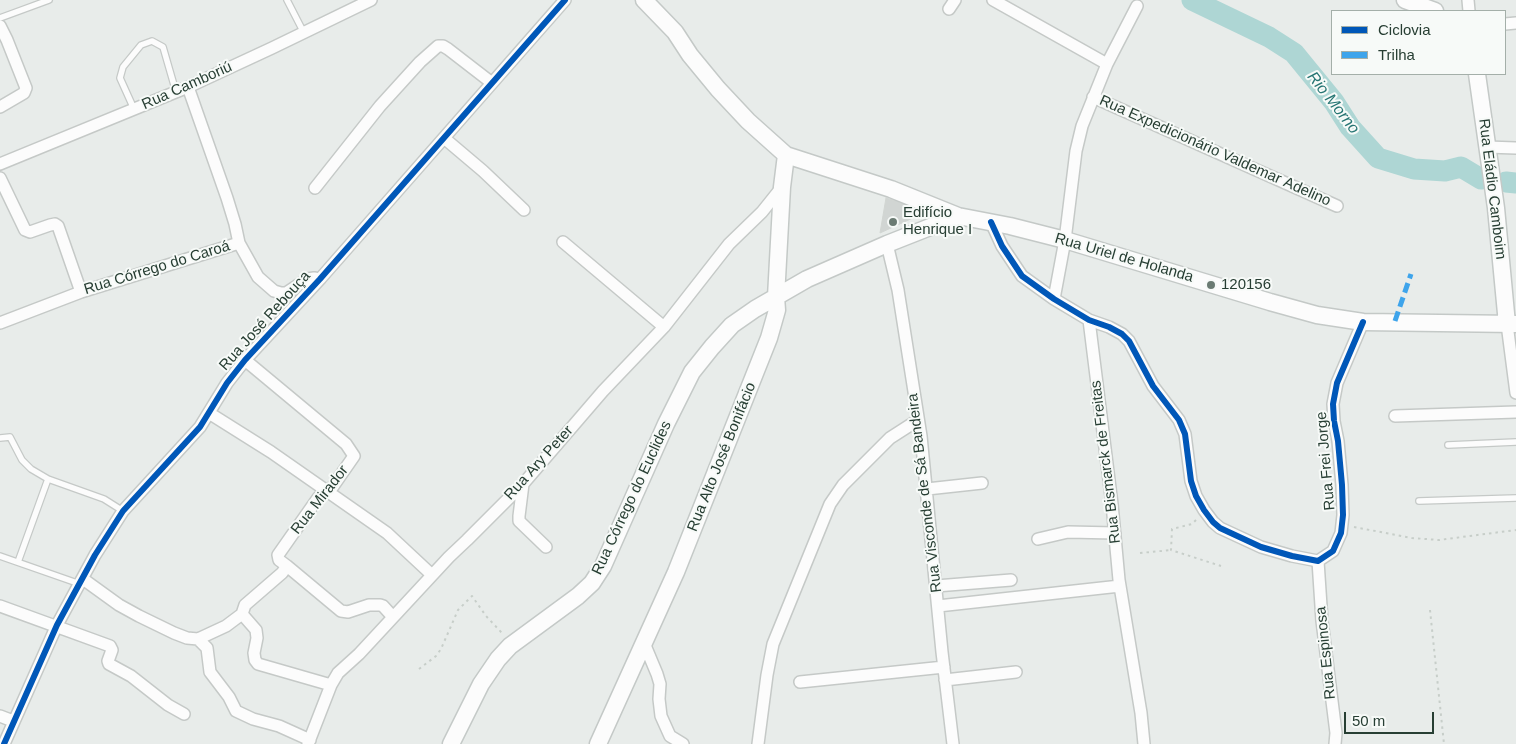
<!DOCTYPE html>
<meta charset="utf-8">
<style>
body{margin:0}
#map{position:relative;width:1516px;height:744px;overflow:hidden;background:#e8ecea;font-family:Arial,sans-serif}
canvas{display:block}
.legend{position:absolute;left:1331px;top:10px;width:175px;height:65px;box-sizing:border-box;background:#f7faf8;border:1px solid #a4afa9;margin:0;padding:6px 9px;list-style:none;font-size:15px;color:#273e33}
.legend li{display:flex;align-items:center;gap:10px;height:25px}
.legend b{width:25px;border:1px solid #a4afa9}
.scale{position:absolute;left:1344px;top:712px;width:90px;height:22px;box-sizing:border-box;border:2px solid #273e33;border-top:0;padding-left:6px;font-size:15px;line-height:18px;white-space:nowrap;color:#273e33;-webkit-text-stroke:4px #f7faf8;paint-order:stroke}
</style>
<div id="map">
<canvas width="1516" height="744"></canvas>
<ul class="legend">
<li><b style="height:6px;background:#0057b8"></b>Ciclovia</li>
<li><b style="height:6px;background:#3ea4eb"></b>Trilha</li>
</ul>
<div class="scale">50 m</div>
</div>
<script>
const context = document.querySelector('canvas').getContext('2d');
context.lineJoin = 'round';
function poly(rows) {
  const path = new Path2D();
  for (const r of rows) {
    path.moveTo(r[0], r[1]);
    for (let i = 2; i < r.length; i += 2) path.lineTo(r[i], r[i + 1]);
  }
  return path;
}
function stroke(path, color, width, dash) {
  context.strokeStyle = color;
  context.lineWidth = width;
  context.lineCap = dash ? 'butt' : 'round';
  context.setLineDash(dash || []);
  context.stroke(path);
}
function fillPath(path, color) {
  context.fillStyle = color;
  context.fill(path, 'evenodd');
}
function label(font, color, halo, rows, align = 'center') {
  context.font = font + ' Arial,sans-serif';
  context.lineWidth = 4;
  context.setLineDash([]);
  context.textBaseline = 'middle';
  context.strokeStyle = halo;
  context.fillStyle = color;
  for (const [text, x, y, turn = 0] of rows) {
    context.save();
    context.translate(x, y);
    context.rotate((+turn || 0) * Math.PI / 180);
    context.textAlign = isNaN(turn) ? turn : align;
    if (halo) context.strokeText(text, 0, 0);
    context.fillText(text, 0, 0);
    context.restore();
  }
}
stroke(poly([
 [1192,0,1269,37,1294,53,1334,102,1350,127,1378,158,1414,169,1445,171,1461,167,1481,179],
 [1506,182,1516,183]
]), '#aed6d4', 21);
const building = poly([
 [886,198,928,211,880,233,886,198]
]);
fillPath(building, '#d1d5d3');
stroke(building, '#d1d5d2', 1);
const lane = poly([
 [287,0,304,33],
 [0,18,49,0],
 [134,109,120,78,123,67,141,45,152,41,163,47,176,92],
 [0,438,10,437,22,460,31,469,48,479,104,499,123,511],
 [1448,445,1516,442],
 [1419,501,1516,498],
 [0,556,80,584],
 [18,562,48,479]
]);
const street = poly([
 [993,0,1107,64],
 [1468,0,1469,11],
 [949,9,955,0],
 [1505,24,1516,23],
 [0,26,7,40,26,88,24,93,0,107],
 [188,87,227,198,235,224,239,243],
 [1093,97,1337,206],
 [444,138,483,171,524,210],
 [1487,147,1516,148],
 [0,164,188,87,272,48,371,0],
 [0,178,25,230,30,232,50,225,55,224,58,226,81,292],
 [315,188,380,106,420,62,438,46,443,46,448,49,492,83],
 [991,222,1002,246,1022,276,1054,299,1089,320,1109,327,1122,334,1129,341,1153,386,1179,420,1185,434,1191,481,1196,496,1204,510,1213,522,1220,528,1261,547,1292,556,1318,561,1333,551,1341,533,1343,515,1342,485,1338,441,1334,421,1333,404,1337,383,1363,322],
 [563,242,664,327],
 [887,244,898,290,921,436,942,652,953,744],
 [1054,299,1065,240,1076,151,1082,126,1107,64,1137,6],
 [1089,320,1112,504,1119,580,1141,713,1144,744],
 [0,323,81,292,239,243,258,277,274,291,281,293,286,293,307,279,314,278,320,279],
 [1507,324,1516,393],
 [209,413,271,452,387,533,432,575],
 [1395,416,1516,412],
 [523,484,519,516,519,521,546,547],
 [927,489,982,483],
 [1038,539,1068,532,1115,533],
 [1318,561,1322,621,1336,733,1335,744],
 [287,566,341,611,348,612,369,605,380,605,383,606,393,617],
 [83,579,119,605,139,616,174,633,187,638,198,639],
 [936,586,1011,580],
 [0,606,110,646,112,650,108,661,109,664,131,676,168,705,184,714],
 [938,606,1120,586],
 [242,614,256,630,257,638,254,653,255,660,258,664,331,685],
 [198,639,226,626,242,614,245,605,282,573,287,566,279,560,278,555,318,498,323,493,329,492,354,456,346,444,245,360],
 [198,639,207,648,210,672,229,697,236,711,253,719,279,726,310,740],
 [644,643,657,674,660,684,659,699,661,716,670,736,683,744],
 [945,680,1016,672],
 [800,682,944,667],
 [0,716,13,721],
 [4,744,57,625,95,555,123,511,200,427,227,383,245,360,320,279,565,0],
 [308,744,331,685,338,673,359,654,449,557,467,540,523,484,603,391,664,327,729,244,762,212,782,187],
 [758,744,767,675,773,644,830,504,843,485,890,438,918,420]
]);
const secondary = poly([
 [644,0,675,32,690,55,718,89,748,121,786,155,891,189,958,216,1010,226,1065,240,1270,302,1317,315,1363,322,1516,324],
 [1405,0,1435,11],
 [1477,74,1496,208,1507,324],
 [451,744,481,684,498,659,510,646,578,596,592,583,603,566,666,424,692,372,712,347,732,325,755,309,807,279,887,244,958,216],
 [598,744,676,572,769,338,777,310,776,297,782,187,786,155]
]);
stroke(lane, '#c5c9c7', 8);
stroke(street, '#c5c9c7', 14);
stroke(secondary, '#c4c9c7', 19);
stroke(poly([
 [1196,520,1192,524,1172,529,1171,550,1221,566],
 [1354,527,1412,538,1439,540,1516,530],
 [1140,553,1171,550],
 [1430,610,1444,744],
 [419,669,436,656,441,649,458,610,472,596,486,616,502,633]
]), '#c7cec9', 2, [2.5, 4]);
stroke(lane, '#fcfcfc', 5.5);
stroke(street, '#fcfcfc', 11);
stroke(secondary, '#fcfcfc', 16);
stroke(poly([
 [1395,321,1411,274]
]), '#3ea4eb', 5, [10, 5]);
stroke(poly([
 [991,222,1002,246,1022,276,1054,299,1089,320,1109,327,1122,334,1129,341,1153,386,1179,420,1185,434,1191,481,1196,496,1204,510,1213,522,1220,528,1261,547,1292,556,1318,561,1333,551,1341,533,1343,515,1342,485,1338,441,1334,421,1333,404,1337,383,1363,322],
 [4,744,57,625,95,555,123,511,200,427,227,383,245,360,320,279,565,0]
]), '#0057b8', 6);
for (const [x, y, r, color] of [
 [893,222,5,"#6b7b73"],
 [1211,285,5,"#6b7b73"]
]) {
  const dot = new Path2D();
  dot.arc(x, y, r, 0, 2 * Math.PI);
  context.fillStyle = color;
  context.fill(dot);
  stroke(dot, '#f7faf8', 2);
}
label('15px', '#273e33', '#f7faf8', [
 ["Rua Camboriú",187,86,-24],
 ["Rua Expedicionário Valdemar Adelino",1215,151,24],
 ["Rua Eládio Camboim",1492,189,83],
 ["Rua Uriel de Holanda",1124,258,16],
 ["Rua Córrego do Caroá",157,268,-17],
 ["Rua José Rebouça",265,321,-48],
 ["Rua Alto José Bonifácio",722,457,-68],
 ["Rua Frei Jorge",1326,461,-95],
 ["Rua Bismarck de Freitas",1106,462,-97],
 ["Rua Ary Peter",539,463,-48],
 ["Rua Visconde de Sá Bandeira",925,493,-97],
 ["Rua Córrego do Euclides",632,498,-65],
 ["Rua Mirador",320,500,-52],
 ["Rua Espinosa",1326,653,-96]
]);
label('15px', '#273e33', '#f7faf8', [
 ["Edifício",903,213],
 ["Henrique I",903,230],
 ["120156",1221,285]
], 'left');
label('italic 16px', '#267573', '#f7faf8', [
 ["Rio Morno",1333,103,52]
]);
</script>
